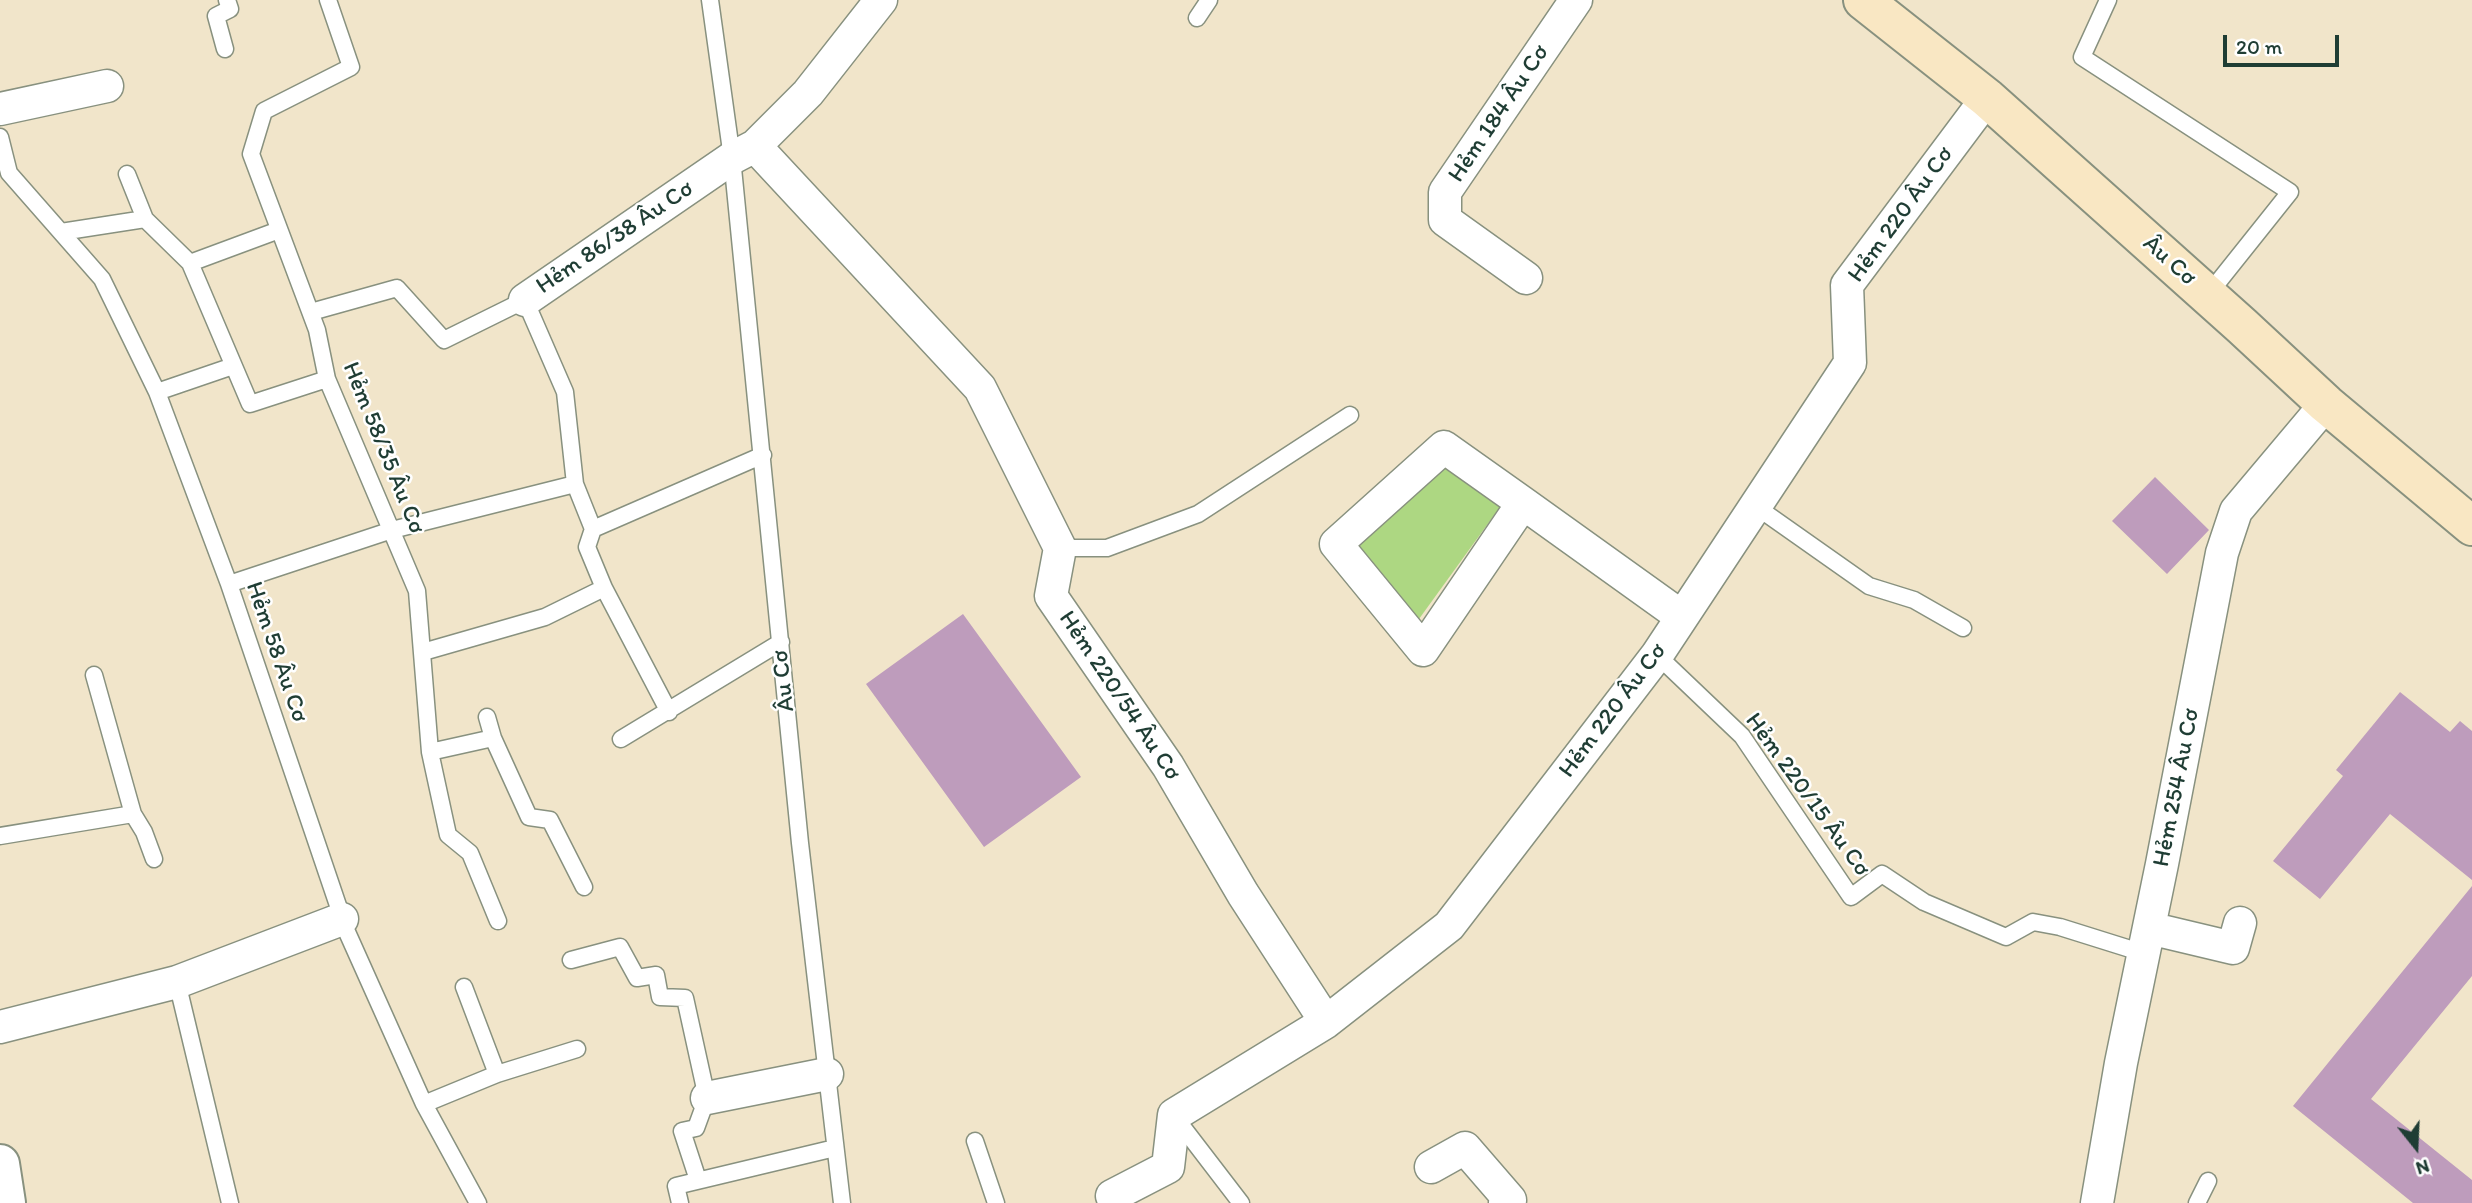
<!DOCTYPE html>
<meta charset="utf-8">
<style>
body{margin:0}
#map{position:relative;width:2472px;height:1203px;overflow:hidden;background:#f1e5ca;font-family:Itim,sans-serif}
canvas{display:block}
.north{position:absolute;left:2381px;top:1112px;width:70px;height:70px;-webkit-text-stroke:5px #fff;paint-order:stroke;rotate:162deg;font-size:19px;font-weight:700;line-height:28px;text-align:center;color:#1f3d34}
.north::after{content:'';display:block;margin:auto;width:24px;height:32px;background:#1f3d34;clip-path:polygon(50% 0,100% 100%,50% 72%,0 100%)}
.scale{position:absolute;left:2223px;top:35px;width:116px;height:32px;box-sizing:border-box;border:4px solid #1f3d34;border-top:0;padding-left:9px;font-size:21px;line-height:24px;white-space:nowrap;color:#1f3d34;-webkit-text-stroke:5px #fff;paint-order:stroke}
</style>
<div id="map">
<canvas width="2472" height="1203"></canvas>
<div class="north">N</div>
<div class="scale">20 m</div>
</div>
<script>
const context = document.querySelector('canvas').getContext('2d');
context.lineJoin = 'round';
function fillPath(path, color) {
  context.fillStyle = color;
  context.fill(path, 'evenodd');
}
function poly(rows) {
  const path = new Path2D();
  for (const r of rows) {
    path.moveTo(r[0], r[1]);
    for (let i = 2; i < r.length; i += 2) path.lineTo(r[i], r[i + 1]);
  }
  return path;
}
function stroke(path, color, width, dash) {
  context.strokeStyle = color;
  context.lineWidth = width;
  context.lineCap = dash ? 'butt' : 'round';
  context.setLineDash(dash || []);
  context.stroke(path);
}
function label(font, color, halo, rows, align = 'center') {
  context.font = font + ' Itim,sans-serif';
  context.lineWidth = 5;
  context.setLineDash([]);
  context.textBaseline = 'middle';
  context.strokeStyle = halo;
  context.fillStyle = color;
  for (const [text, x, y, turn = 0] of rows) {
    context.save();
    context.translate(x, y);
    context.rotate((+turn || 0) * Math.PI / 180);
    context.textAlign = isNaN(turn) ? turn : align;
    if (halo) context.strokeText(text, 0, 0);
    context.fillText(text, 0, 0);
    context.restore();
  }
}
fillPath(poly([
 [1438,463,1500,507,1419,619,1356,542]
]), '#add782');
fillPath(poly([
 [2155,477,2209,530,2167,574,2112,521],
 [963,614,1081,777,984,847,866,684],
 [2400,692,2450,732,2460,721,2472,731,2472,880,2390,814,2320,899,2273,861,2343,776,2336,770],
 [2472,886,2472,976,2371,1099,2472,1180,2472,1203,2413,1203,2293,1106]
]), '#be9cbc');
const service = poly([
 [328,0,351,67,264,111,251,154,317,330,327,379,417,591,430,752,448,835,470,853,498,921],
 [710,0,732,158,800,843,842,1203],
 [2108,0,2082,57,2290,192,2207,296],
 [1197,18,1209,0],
 [225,49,216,16,230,9,227,0],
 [0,137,9,173,102,279,157,392,229,584,347,932,424,1104,478,1203],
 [127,174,145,219],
 [61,232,145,219,190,263,250,404,327,379],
 [190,263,279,230],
 [311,312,397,288,444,340,525,300,565,392,575,484,593,529],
 [157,392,233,366],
 [1754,505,1869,586,1914,600,1963,628],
 [1060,548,1107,548,1198,514,1350,415],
 [229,584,392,530,575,484],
 [604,588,669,712],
 [423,652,545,617,604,588,587,547,593,529,763,455],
 [1657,655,1742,736,1851,897,1882,874,1924,902,2006,937,2033,922,2060,927,2143,953],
 [94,675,133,814,144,832,154,859],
 [487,717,493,738],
 [621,739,781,642],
 [430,752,493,738,529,817,550,820,584,887],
 [0,836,133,814],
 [571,960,620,947,637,978,656,975,660,997,685,998,707,1098,696,1128,682,1131,698,1180],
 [177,982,230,1203],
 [464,987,497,1074],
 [424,1104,497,1074,577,1049],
 [1175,1117,1241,1203],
 [975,1141,996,1203],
 [680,1203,676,1186,835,1148],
 [2197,1203,2208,1181]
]);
const minor = poly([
 [0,109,107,86],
 [755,146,980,388,1060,548,1051,596,1168,766,1243,894,1326,1022],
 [1526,278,1445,220,1445,192,1576,0],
 [525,300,732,158,755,146,808,93,881,0],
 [1523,503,1423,650,1336,544,1444,447,1523,503,1682,617],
 [2149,928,2233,948,2240,923],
 [0,1027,177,982,342,919],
 [707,1098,827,1074],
 [1431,1167,1465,1148,1510,1200,1505,1203],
 [1112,1196,1168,1167,1174,1115,1326,1022,1449,926,1657,655,1850,363,1847,285,1987,98],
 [2097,1203,2121,1063,2162,864,2222,553,2236,511,2326,404]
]);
const tertiary = poly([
 [0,1164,6,1203]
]);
const secondary = poly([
 [1863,0,1987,98,2242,326,2326,404,2472,526]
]);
stroke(service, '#88917f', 19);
stroke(minor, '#88917f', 35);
stroke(tertiary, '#88917f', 42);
stroke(secondary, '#88917f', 42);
stroke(service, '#fff', 16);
stroke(minor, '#fff', 32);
stroke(tertiary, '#fff', 38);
stroke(secondary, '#f9e7c3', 38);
label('24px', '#1f3d34', '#fff', [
 ["Hẻm 184 Âu Cơ",1499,114,-56],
 ["Hẻm 220 Âu Cơ",1901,215,-54],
 ["Hẻm 86/38 Âu Cơ",615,238,-34],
 ["Âu Cơ",2169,261,42],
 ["Hẻm 58/35 Âu Cơ",383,448,68],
 ["Hẻm 58 Âu Cơ",276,652,71],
 ["Âu Cơ",784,681,-96],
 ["Hẻm 220/54 Âu Cơ",1119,696,56],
 ["Hẻm 220 Âu Cơ",1613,711,-53],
 ["Hẻm 254 Âu Cơ",2177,788,-79],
 ["Hẻm 220/15 Âu Cơ",1807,795,54]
]);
</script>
